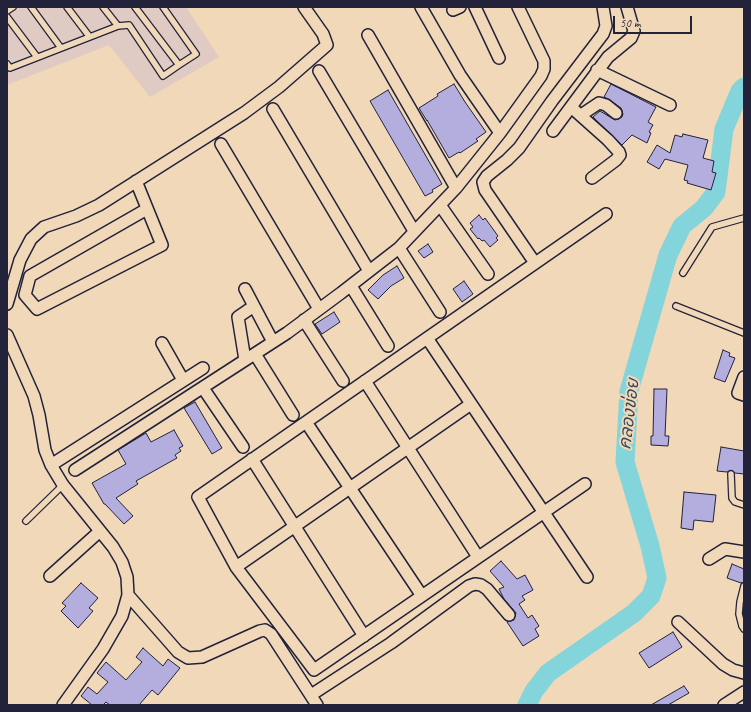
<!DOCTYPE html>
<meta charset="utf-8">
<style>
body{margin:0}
#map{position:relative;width:751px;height:712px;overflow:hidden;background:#f1d8b9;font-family:Caveat,sans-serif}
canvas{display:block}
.frame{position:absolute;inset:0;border:8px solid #22223b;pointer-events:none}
.scale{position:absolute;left:613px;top:16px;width:79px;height:18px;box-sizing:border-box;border:2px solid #22223b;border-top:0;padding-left:5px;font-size:12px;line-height:14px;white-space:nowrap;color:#22223b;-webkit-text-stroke:3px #f1d8b9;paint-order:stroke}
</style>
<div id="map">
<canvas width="751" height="712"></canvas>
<div class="frame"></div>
<div class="scale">50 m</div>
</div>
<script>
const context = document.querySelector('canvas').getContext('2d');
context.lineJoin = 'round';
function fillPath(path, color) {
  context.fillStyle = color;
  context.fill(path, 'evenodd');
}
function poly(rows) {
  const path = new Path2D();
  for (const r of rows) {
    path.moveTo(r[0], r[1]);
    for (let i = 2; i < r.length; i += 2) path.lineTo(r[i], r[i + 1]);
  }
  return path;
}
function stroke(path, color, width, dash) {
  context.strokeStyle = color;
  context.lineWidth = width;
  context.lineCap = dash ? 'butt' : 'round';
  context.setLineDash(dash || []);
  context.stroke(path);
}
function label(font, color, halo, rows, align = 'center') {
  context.font = font + ' Caveat,"Playpen Sans Thai",sans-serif';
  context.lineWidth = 4;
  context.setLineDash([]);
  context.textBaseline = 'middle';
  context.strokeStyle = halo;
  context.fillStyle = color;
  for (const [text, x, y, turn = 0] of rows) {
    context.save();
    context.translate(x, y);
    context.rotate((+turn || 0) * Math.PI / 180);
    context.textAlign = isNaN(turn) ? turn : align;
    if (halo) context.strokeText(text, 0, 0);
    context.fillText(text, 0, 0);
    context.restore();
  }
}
fillPath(poly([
 [7,7,186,7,219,57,150,97,109,45,7,85]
]), '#dfcbc4');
stroke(poly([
 [527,705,534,691,548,673,634,613,651,596,657,578,650,546,625,462,629,391,668,255,682,226,704,208,716,192,724,129,740,91,744,87]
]), '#83d4db', 19);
const building = poly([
 [454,84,465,102,486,132,476,139,478,141,460,153,459,152,449,158,427,120,427,121,419,108,438,96,437,94,454,84],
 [611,84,656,107,648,122,653,125,649,132,651,133,647,143,632,135,622,145,593,117,600,111,615,120,619,119,622,117,623,114,621,108,610,100,604,97,611,84],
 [388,90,442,184,432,190,433,192,425,196,370,101,388,90],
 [683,134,708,140,703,158,714,161,712,172,716,173,711,190,687,183,688,181,684,180,688,165,665,159,659,169,647,162,657,145,670,153,675,135,682,137,683,134],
 [479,215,483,220,485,218,498,236,496,238,498,240,490,247,484,240,482,241,479,238,478,239,470,229,473,227,470,223,479,215],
 [428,244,433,252,424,258,418,251,428,244],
 [397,266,404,278,391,286,378,299,368,290,383,275,397,266],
 [464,281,473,294,462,302,453,289,464,281],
 [334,312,340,322,322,334,315,324,334,312],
 [723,350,730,353,729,356,735,358,725,382,714,378,723,350],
 [654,389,667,389,665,436,669,436,668,446,651,445,651,436,653,436,654,389],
 [195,402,222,448,212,454,184,408,195,402],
 [174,430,183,446,179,448,181,451,175,455,177,458,136,481,138,484,116,498,133,516,124,524,105,504,104,504,92,483,126,464,118,450,146,433,151,442,174,430],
 [721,447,744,451,744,474,735,473,731,470,727,472,717,471,721,447],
 [684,492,716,495,713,522,694,520,693,530,681,528,684,492],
 [501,561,517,579,525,575,533,590,522,596,525,600,519,604,528,618,532,615,539,626,535,629,539,636,523,646,507,622,514,620,516,613,504,599,499,589,504,587,490,571,501,561],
 [732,564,744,569,744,582,741,583,727,578,732,564],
 [81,583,98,598,89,608,93,611,78,628,61,611,66,606,62,603,81,583],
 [673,632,682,647,649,668,639,653,673,632],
 [143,648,163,666,168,659,180,668,158,695,152,690,139,705,110,705,106,702,103,705,92,705,81,696,88,687,97,694,108,682,97,673,106,662,126,680,142,662,136,657,143,648],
 [684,686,689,693,668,705,651,705,684,686]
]);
fillPath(building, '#b4aedf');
stroke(building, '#22223b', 1);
const lane = poly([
 [31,7,61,48],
 [67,7,89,36],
 [103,7,118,26,129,25,163,76,179,65],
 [135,7,179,65,196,54,163,7],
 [7,11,13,7],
 [7,17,37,57],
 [7,64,10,68,118,26],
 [683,273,712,227,744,218],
 [676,306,744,333],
 [731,474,732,498,735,502,744,505],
 [26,521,63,485],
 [744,586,740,602,739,614,742,626,744,629]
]);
const street = poly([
 [421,7,460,75,500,133],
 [475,7,499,58],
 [453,10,460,7],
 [368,35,456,188],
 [597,70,670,105],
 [319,71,414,231],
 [571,107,608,140,619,152,620,155,616,160,592,178],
 [273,109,369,271],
 [581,115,599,103,606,105,616,113],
 [553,131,608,57,631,38,634,31,627,7],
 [221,144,319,309],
 [136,181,162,245,37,309,25,295,30,276,147,209],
 [440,205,488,274],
 [399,248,440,312],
 [535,263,485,190,483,182,487,176,507,160,519,148,552,101,603,34,606,26,603,7],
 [351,286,388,346],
 [245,289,273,342],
 [7,304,20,260,31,239,44,227,76,216,99,205,244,113,279,87,327,45,323,34,304,7],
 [304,320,343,381],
 [7,335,34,396,39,415,45,450,51,465,63,485,113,547,122,562,127,577,128,595,122,616,103,649,63,705],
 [427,338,587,577],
 [162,343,183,380],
 [255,354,293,415],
 [245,360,238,317,254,306],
 [744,377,738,393,744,395],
 [365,381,478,557],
 [203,388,243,447],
 [306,422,422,596],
 [252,459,364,636],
 [51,465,203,368],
 [75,470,287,333,341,293,399,248,456,188,500,133,541,76,544,69,544,61,518,7],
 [585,484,314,670,236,567,198,497,606,214],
 [709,559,725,549,744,552],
 [236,567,471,404],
 [50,576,100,531],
 [128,595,178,652,188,658,202,657,260,631,265,630,271,634,317,705],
 [678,622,723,664,733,670,744,673],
 [311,695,391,643,469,586,475,584,481,585,487,589,509,615],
 [724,705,744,692]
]);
stroke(lane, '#22223b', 8);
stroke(street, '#22223b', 14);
stroke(lane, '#f1d8b9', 5.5);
stroke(street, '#f1d8b9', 11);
label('italic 17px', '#35465b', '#f1d8b9', [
 ["คลองข่อย",630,414,-83]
]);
</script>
